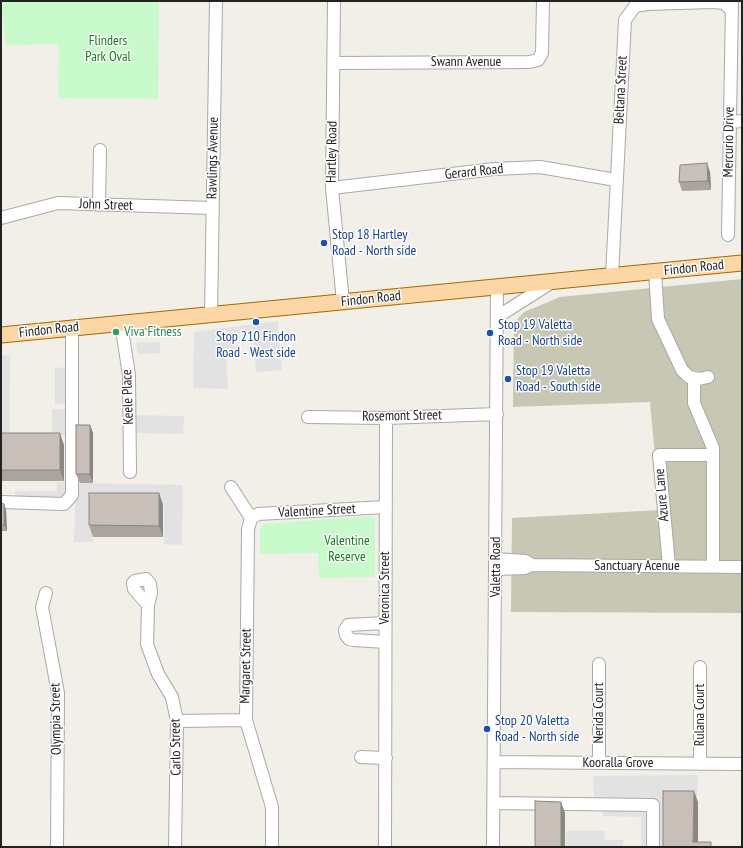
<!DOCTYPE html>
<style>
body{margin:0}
#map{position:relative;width:743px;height:848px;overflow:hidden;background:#f2efe9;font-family:"PT Sans Narrow",sans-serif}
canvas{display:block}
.frame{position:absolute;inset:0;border:2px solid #222;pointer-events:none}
</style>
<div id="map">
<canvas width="743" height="848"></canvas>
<div class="frame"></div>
</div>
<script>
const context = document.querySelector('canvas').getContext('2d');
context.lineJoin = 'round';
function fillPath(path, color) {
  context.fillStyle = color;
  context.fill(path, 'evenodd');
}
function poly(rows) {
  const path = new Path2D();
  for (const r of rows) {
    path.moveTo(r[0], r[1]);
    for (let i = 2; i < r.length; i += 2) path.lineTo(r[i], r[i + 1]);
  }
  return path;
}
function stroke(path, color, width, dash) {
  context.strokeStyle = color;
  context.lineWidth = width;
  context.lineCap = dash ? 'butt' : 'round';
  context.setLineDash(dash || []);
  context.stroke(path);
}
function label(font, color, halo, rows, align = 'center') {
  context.font = font + ' "PT Sans Narrow",sans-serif';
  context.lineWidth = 3;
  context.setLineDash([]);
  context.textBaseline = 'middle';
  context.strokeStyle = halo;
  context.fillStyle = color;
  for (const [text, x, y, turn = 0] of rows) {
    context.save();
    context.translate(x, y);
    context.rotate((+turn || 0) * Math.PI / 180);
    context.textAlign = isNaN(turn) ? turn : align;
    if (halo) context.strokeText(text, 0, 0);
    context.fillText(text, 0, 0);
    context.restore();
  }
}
fillPath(poly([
 [742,279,742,613,511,612,512,518,660,510,650,402,513,407,514,323,524,312,560,297]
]), '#c7c7b4');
fillPath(poly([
 [1,1,159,1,158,99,58,98,59,44,6,45],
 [371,516,375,519,375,577,319,578,318,553,260,554,260,528,264,524]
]), '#c8facc');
fillPath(poly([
 [278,321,282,370,256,372,253,333,235,334,235,353,226,354,228,389,193,388,194,332],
 [160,342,160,353,138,354,136,343],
 [1,355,10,356,9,438,1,438],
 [71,367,70,404,55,404,55,368],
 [52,409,66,409,66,436,52,435],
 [135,415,184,416,183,434,135,433],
 [57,482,67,482,68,507,15,507,15,491,57,491],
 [76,483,183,485,182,545,164,544,164,504,93,504,93,542,74,542],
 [698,775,697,798,667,798,667,847,641,847,641,817,603,816,603,810,594,798,593,776],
 [566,831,605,831,604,840,623,840,623,847,566,847]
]), '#e2e2e2');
const minor = poly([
 [334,1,332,188,343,302],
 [334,63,529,62,538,60,542,53,543,1],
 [730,122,742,121],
 [332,188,494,169,540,167,616,180],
 [99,205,100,150],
 [1,218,58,203,212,208],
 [728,235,732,3],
 [655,272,658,319,682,370,689,377,699,379,708,377],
 [612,276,625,20,635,6,647,4,713,2,724,3,731,10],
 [211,315,216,1],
 [497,317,552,282],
 [121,323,129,375,130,472],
 [694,378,694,403,713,448,713,566],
 [308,417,386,418,497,414],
 [231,487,251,518,248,530,246,720,272,807,272,847],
 [1,502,64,504,72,495,72,328],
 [251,518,258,514,385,507],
 [496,559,525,561,532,565],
 [669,566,659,455,713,455],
 [496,569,525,568,532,565,742,567],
 [146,579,150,584,151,593,148,605,134,589,133,583,135,581,146,579],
 [46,593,42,607,58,693,57,847],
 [148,605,147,644,158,674,172,697,177,721,175,847],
 [385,642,354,640,349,639,346,635,345,630,348,625,385,623],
 [177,721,246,720],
 [361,757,386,758],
 [494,762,742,764],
 [599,763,599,664],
 [700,764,700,667],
 [494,803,653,805,653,847],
 [385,847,386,418],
 [493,847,497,287]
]);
const major = poly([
 [1,335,742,263]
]);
stroke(minor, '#a9a9a9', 14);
stroke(major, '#a06b00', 17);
stroke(minor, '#fff', 12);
stroke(major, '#fcd6a4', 15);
fillPath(poly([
 [710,172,711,190,682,191,679,182],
 [90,425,93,433,93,483,80,483,76,474],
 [1,433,64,445,64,481,2,481,1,478],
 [159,493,163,505,163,537,93,537,89,525],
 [1,503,4,504,6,510,7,531,1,531]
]), '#aba49e');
fillPath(poly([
 [707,163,710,172,711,190,708,181],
 [90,425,93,433,93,483,90,474],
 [60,433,64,445,64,481,60,470],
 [159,493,163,505,163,537,159,526],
 [4,504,6,510,7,531,4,525],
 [694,791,698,802,698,847,693,842],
 [561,802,565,813,565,847,561,847]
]), '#8b8681');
const building = poly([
 [707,163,708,181,679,182,680,165,707,163],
 [76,425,90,425,90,474,76,474,76,425],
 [1,433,60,433,60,470,1,470,1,433],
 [89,493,159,493,159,526,89,525,89,493],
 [1,503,4,504,4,525,1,525,1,503],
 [663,791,694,791,693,842,711,842,711,847,663,847,663,791],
 [535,801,561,802,561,847,535,847,535,801]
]);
fillPath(building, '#c7bfb8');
stroke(building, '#8b8681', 1);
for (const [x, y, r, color] of [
 [324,243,4,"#1a4fb4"],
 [256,322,4,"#1a4fb4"],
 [116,332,4,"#2e9e5b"],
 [490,333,4,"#1a4fb4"],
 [508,379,4,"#1a4fb4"],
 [487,729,4,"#1a4fb4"]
]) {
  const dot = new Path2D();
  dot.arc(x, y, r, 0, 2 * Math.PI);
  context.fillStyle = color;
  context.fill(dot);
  stroke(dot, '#fff', 1.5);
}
label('14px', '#0c8416', '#fff', [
 ["Flinders",108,41],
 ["Park Oval",108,57],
 ["Valentine",347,541],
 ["Reserve",347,557]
]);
label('14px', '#222', '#fff', [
 ["Swann Avenue",466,62],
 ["Beltana Street",621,90,-87],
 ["Mercurio Drive",729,142,-89],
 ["Hartley Road",332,152,-89],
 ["Rawlings Avenue",213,158,-89],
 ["Gerard Road",474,172,-6],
 ["John Street",106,205,2],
 ["Findon Road",694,268,-6],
 ["Findon Road",371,299,-6],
 ["Findon Road",49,330,-6],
 ["Keele Place",128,397,-92],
 ["Rosemont Street",402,416,-1],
 ["Azure Lane",662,495,-95],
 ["Valentine Street",317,511,-3],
 ["Sanctuary Acenue",637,566],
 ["Valetta Road",496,567,-90],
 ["Veronica Street",385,588,-90],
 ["Margaret Street",246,666,-89],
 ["Nerida Court",599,713,-90],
 ["Rulana Court",700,715,-90],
 ["Olympia Street",56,719,-91],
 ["Carlo Street",176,747,-91],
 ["Kooralla Grove",618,763]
]);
label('14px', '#164399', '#fff', [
 ["Stop 18 Hartley",332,235],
 ["Road - North side",332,251],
 ["Stop 19 Valetta",498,325],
 ["Road - North side",498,341],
 ["Stop 210 Findon",256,337,"center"],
 ["Road - West side",256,353,"center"],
 ["Stop 19 Valetta",516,371],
 ["Road - South side",516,387],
 ["Stop 20 Valetta",495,721],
 ["Road - North side",495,737]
], 'left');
label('14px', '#27864d', '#fff', [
 ["Viva Fitness",124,332]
], 'left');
</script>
